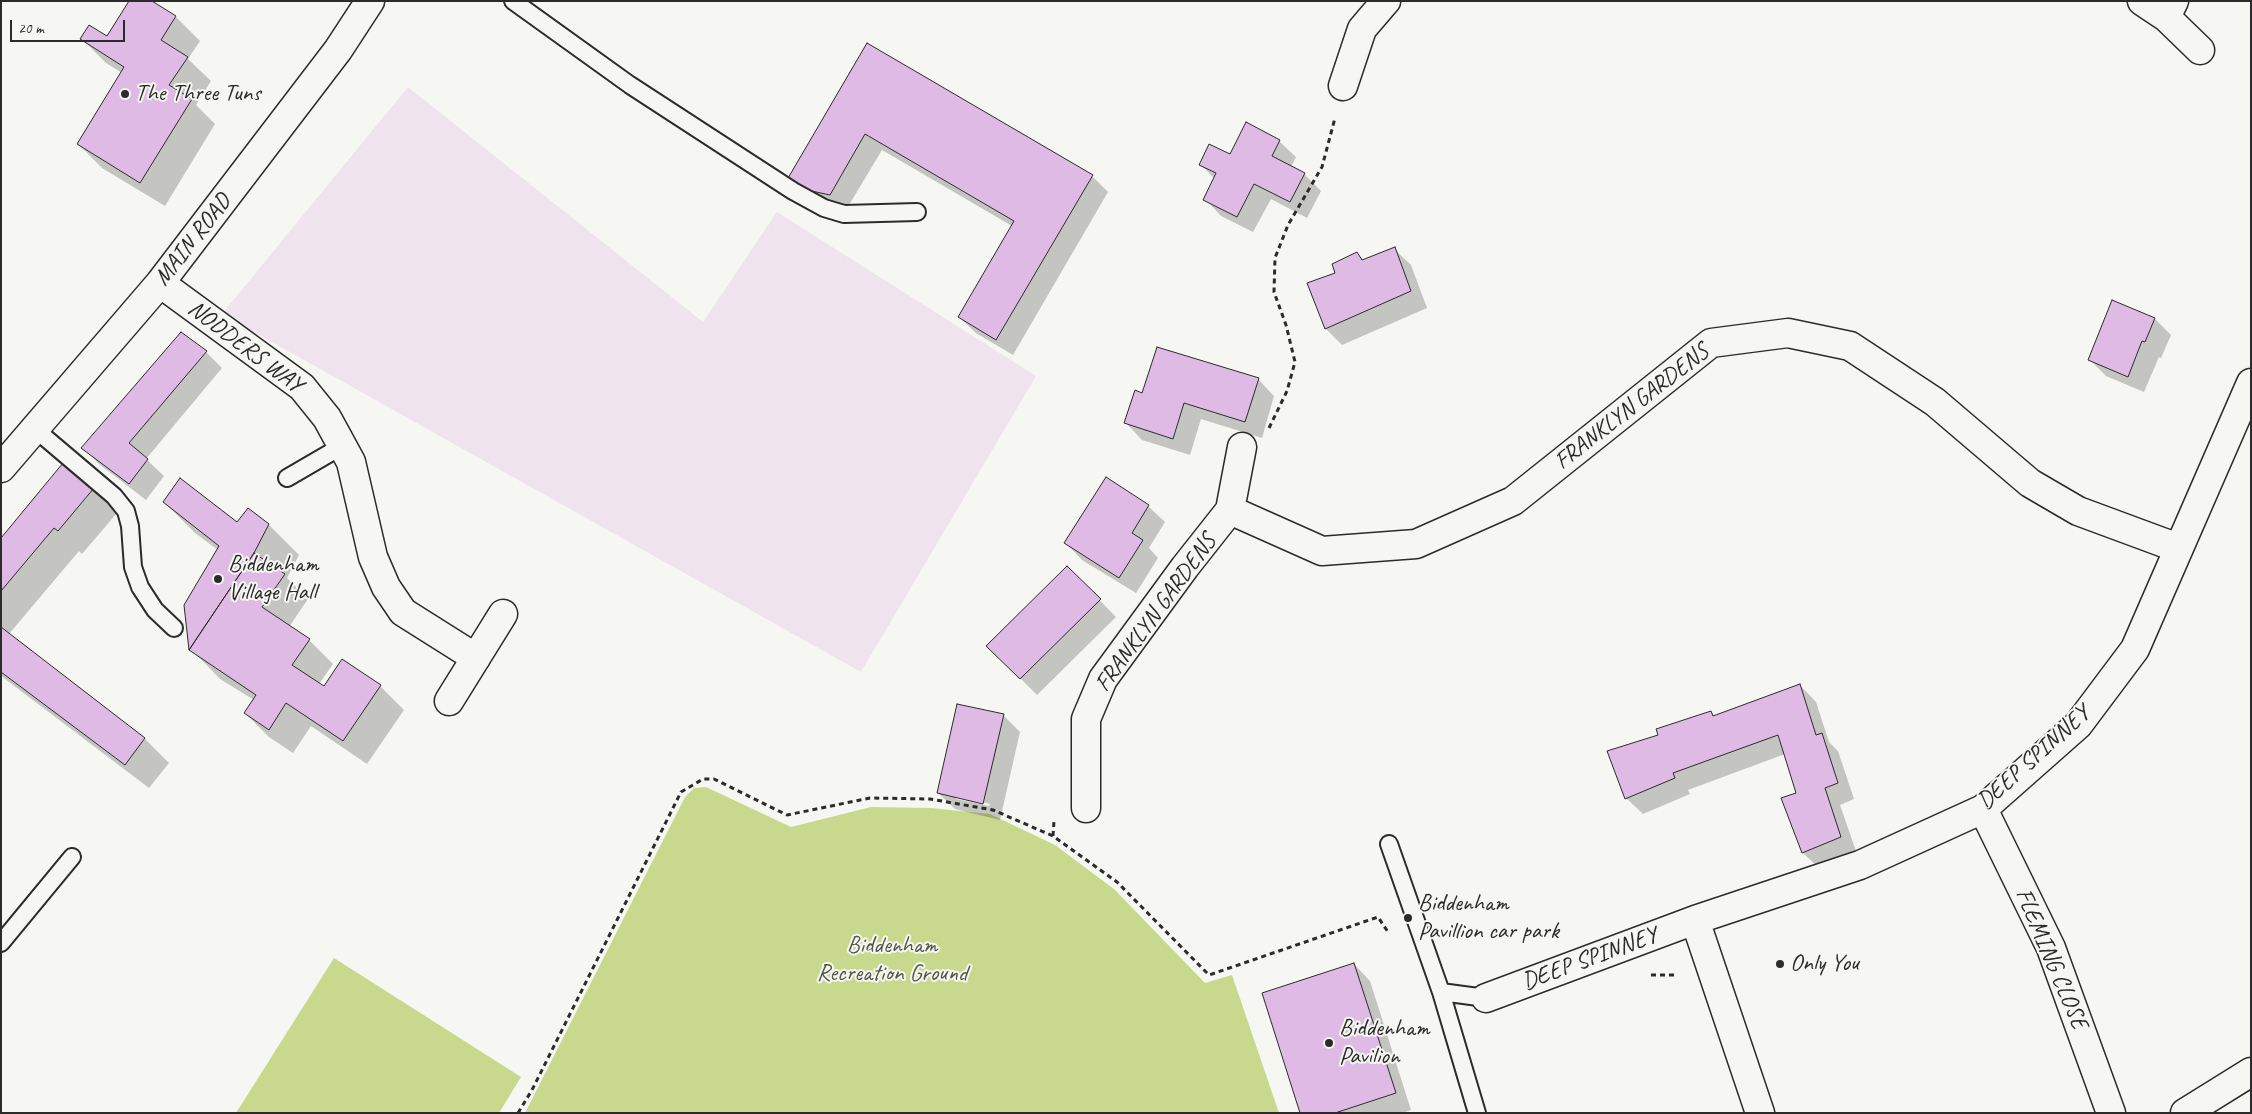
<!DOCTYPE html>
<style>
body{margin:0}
#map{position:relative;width:2252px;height:1114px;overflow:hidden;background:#f6f6f2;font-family:Caveat,sans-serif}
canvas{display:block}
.frame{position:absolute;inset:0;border:2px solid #2b2b2b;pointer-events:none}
.scale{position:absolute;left:10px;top:20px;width:115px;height:22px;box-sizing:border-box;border:2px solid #2b2b2b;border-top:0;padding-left:6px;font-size:15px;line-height:18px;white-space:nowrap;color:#2b2b2b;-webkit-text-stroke:4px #f6f6f2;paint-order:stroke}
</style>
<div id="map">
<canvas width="2252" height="1114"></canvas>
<div class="frame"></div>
<div class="scale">20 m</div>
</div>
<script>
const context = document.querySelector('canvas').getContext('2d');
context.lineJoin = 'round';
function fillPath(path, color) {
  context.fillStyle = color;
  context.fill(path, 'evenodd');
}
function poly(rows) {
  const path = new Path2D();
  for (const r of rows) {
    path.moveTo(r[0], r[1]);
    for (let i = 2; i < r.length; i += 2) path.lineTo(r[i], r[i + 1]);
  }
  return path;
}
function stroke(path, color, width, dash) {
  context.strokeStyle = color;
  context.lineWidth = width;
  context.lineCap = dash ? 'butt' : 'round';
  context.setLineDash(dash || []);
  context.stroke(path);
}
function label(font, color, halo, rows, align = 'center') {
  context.font = font + ' Caveat,sans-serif';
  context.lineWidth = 4;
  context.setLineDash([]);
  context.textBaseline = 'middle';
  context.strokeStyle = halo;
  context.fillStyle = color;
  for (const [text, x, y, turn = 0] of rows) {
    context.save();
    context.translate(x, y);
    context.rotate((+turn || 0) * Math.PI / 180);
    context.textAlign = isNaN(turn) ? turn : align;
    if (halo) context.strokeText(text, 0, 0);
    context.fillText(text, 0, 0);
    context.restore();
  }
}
fillPath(poly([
 [408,87,703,322,777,212,1036,376,861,672,222,314]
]), '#efe4ee');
fillPath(poly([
 [706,787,791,827,871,807,931,808,990,814,1055,845,1114,889,1205,983,1232,975,1279,1113,525,1113,685,797,694,788],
 [334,958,521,1077,499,1113,236,1113]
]), '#c8d98d');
fillPath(poly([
 [150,1,176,17,200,41,188,59,211,81,196,105,215,124,165,206,102,168,78,144,122,73,106,63,82,39,107,38],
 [867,45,1092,176,1108,192,1013,355,976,333,959,317,1012,226,882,150,846,210,802,201],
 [1279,141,1296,157,1291,167,1304,174,1321,191,1307,218,1271,199,1253,232,1221,216,1205,199,1215,179,1201,165],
 [1394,249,1411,265,1427,308,1342,345,1326,329,1309,284,1337,274,1357,254,1364,261],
 [2155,319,2171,335,2161,358,2159,357,2144,392,2106,376,2089,359],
 [206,352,222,368,146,459,164,476,146,500,99,464,83,448],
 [1258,379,1274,396,1262,438,1201,419,1190,455,1142,440,1126,423,1143,394],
 [64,465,93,489,117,513,82,554,79,551,9,634,145,739,169,763,149,788,1,676,1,540],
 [164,502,237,524,269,525,299,555,287,578,308,599,289,627,309,640,333,664,319,684,324,687,380,686,404,710,367,764,311,726,293,753,269,737,245,713,254,700,220,679,191,649,218,550,195,533],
 [1148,506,1165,522,1149,548,1158,558,1136,593,1082,560,1066,543],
 [1067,567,1116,617,1037,695,988,646],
 [1800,685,1816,702,1829,742,1838,751,1854,799,1840,805,1857,854,1820,869,1803,853,1783,799,1797,794,1785,754,1688,790,1690,794,1643,814,1626,798,1659,736,1711,712,1716,717],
 [1003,715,1020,732,1000,820,955,809,938,793],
 [956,796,990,804,989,806,956,799],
 [1354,964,1370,981,1411,1110,1402,1113,1301,1113]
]), '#0003');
const building = poly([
 [129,1,152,1,176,16,161,40,188,57,169,85,192,99,140,183,77,144,124,67,80,39,89,25,107,36,129,1],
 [867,43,1093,175,996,340,958,317,1014,221,865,134,830,195,784,185,867,43],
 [1246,122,1280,140,1272,156,1305,173,1290,202,1254,184,1237,217,1203,200,1216,173,1199,165,1209,144,1230,154,1246,122],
 [1395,247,1411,291,1325,329,1307,283,1335,273,1332,264,1357,252,1362,260,1395,247],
 [2112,300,2155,318,2145,342,2142,341,2128,377,2088,360,2112,300],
 [181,332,207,351,129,443,148,459,129,484,81,448,181,332],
 [1157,347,1259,378,1245,422,1184,403,1173,439,1124,423,1135,390,1142,393,1157,347],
 [63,463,94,488,58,531,54,528,1,591,1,538,63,463],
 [1106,477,1149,505,1132,533,1143,540,1119,578,1064,543,1106,477],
 [180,478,237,522,248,508,269,524,254,553,189,650,184,605,219,546,163,502,180,478],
 [254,553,285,574,262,607,310,639,292,665,324,686,342,659,381,685,343,741,286,703,269,730,244,713,256,695,189,650,254,553],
 [1067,566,1101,599,1020,679,986,646,1067,566],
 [1,627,145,738,125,765,1,672,1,627],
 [1800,684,1816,735,1822,733,1838,783,1825,788,1841,837,1802,853,1781,798,1796,793,1778,735,1673,773,1675,778,1625,799,1607,751,1658,735,1656,729,1711,711,1713,716,1800,684],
 [957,704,1004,714,983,804,937,793,957,704],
 [1354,963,1396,1093,1335,1113,1300,1113,1262,993,1354,963]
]);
fillPath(building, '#debae5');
stroke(building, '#2b2b2b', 1);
const service = poly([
 [513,1,630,85,793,191,824,208,844,214,917,212],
 [35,429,114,496,126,511,130,526,133,567,140,587,155,610,174,628],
 [287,478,342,446],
 [1389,844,1441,992,1486,998],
 [1,943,72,857],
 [1441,992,1477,1113]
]);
const minor = poly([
 [2142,1,2166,17],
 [2174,1,2166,17,2200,50],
 [1343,86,1362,29,1386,1],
 [160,283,302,387,327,418,351,462,373,557,386,587,403,612,476,658],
 [1,468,160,283,338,50,370,1],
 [1230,510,1242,447],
 [449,701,503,614],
 [1086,808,1086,719,1103,679,1185,567,1230,510,1322,551,1416,544,1513,501,1711,343,1788,333,1850,346,1935,402,2030,483,2078,511,2178,548],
 [1983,809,2051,948,2111,1113],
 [1486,998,1695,920],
 [1760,1113,1695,920,1860,865,1983,809,2078,725,2135,649,2251,383],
 [2185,1113,2251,1072]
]);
stroke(service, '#2b2b2b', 20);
stroke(minor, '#2b2b2b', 31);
stroke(poly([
 [1269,428,1287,391,1295,362,1286,325,1274,292,1275,258,1288,225,1322,167,1335,118],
 [1053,836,1054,821],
 [1651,975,1677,975],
 [518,1113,532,1090,681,792,703,779,714,779,787,815,870,798,930,799,993,810,1053,836,1117,882,1209,975,1378,917,1388,932]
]), '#2b2b2b', 3, [5, 4]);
stroke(service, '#f6f6f2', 16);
stroke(minor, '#f6f6f2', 28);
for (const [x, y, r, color] of [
 [125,94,5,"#2b2b2b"],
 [218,579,5,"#2b2b2b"],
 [1408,918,5,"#2b2b2b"],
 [1780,964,5,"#2b2b2b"],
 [1329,1043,5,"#2b2b2b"]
]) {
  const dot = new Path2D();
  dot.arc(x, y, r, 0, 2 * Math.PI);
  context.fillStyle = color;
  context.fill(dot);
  stroke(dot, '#f6f6f2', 2);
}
label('24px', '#2b2b2b', '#f6f6f2', [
 ["The Three Tuns",135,94],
 ["Biddenham",228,565],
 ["Village Hall",228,593],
 ["Biddenham",1418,904],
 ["Pavillion car park",1418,932],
 ["Only You",1790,964],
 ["Biddenham",1339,1029],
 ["Pavilion",1339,1057]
], 'left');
label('24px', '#2b2b2b', '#f6f6f2', [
 ["MAIN ROAD",193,240,-52],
 ["NODDERS WAY",245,347,37],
 ["FRANKLYN GARDENS",1632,407,-38],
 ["FRANKLYN GARDENS",1156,613,-54],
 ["DEEP SPINNEY",2034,758,-42],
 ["DEEP SPINNEY",1590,959,-20],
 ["FLEMING CLOSE",2051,959,67]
]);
label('24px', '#525644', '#f6f6f2', [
 ["Biddenham",892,946],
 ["Recreation Ground",892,974]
]);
</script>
